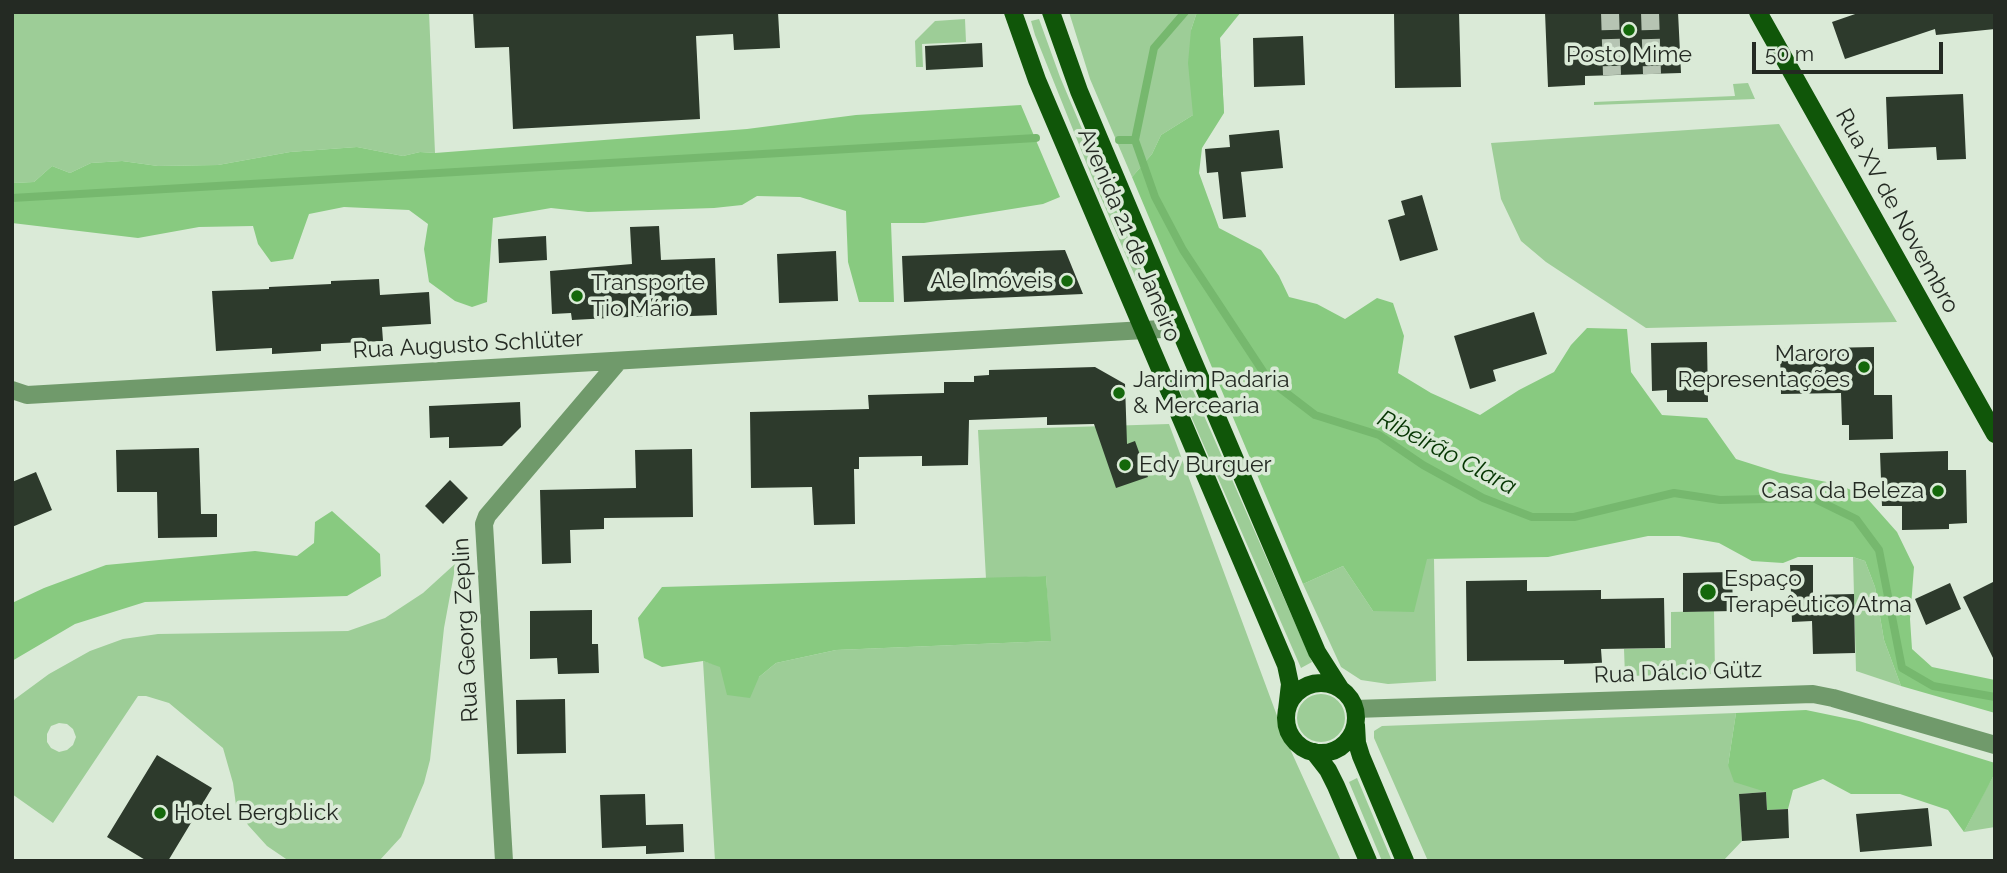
<!DOCTYPE html>
<meta charset="utf-8">
<style>
body{margin:0}
#map{position:relative;width:2007px;height:873px;overflow:hidden;background:#daead7;font-family:Raleway,sans-serif}
canvas{display:block}
.frame{position:absolute;inset:0;border:14px solid #242a23;pointer-events:none}
.scale{position:absolute;left:1752px;top:42px;width:191px;height:32px;box-sizing:border-box;border:4px solid #242a23;border-top:0;padding-left:9px;font-size:21px;line-height:24px;white-space:nowrap;color:#242a23;-webkit-text-stroke:5px #daead7;paint-order:stroke}
</style>
<div id="map">
<canvas width="2007" height="873"></canvas>
<div class="frame"></div>
<div class="scale">50 m</div>
</div>
<script>
const context = document.querySelector('canvas').getContext('2d');
context.lineJoin = 'round';
function fillPath(path, color) {
  context.fillStyle = color;
  context.fill(path, 'evenodd');
}
function poly(rows) {
  const path = new Path2D();
  for (const r of rows) {
    if (r.length === 3) {
      path.moveTo(r[0] + r[2], r[1]);
      path.arc(r[0], r[1], r[2], 0, 2 * Math.PI);
      continue;
    }
    path.moveTo(r[0], r[1]);
    for (let i = 2; i < r.length; i += 2) path.lineTo(r[i], r[i + 1]);
  }
  return path;
}
function stroke(path, color, width, dash) {
  context.strokeStyle = color;
  context.lineWidth = width;
  context.lineCap = dash ? 'butt' : 'round';
  context.setLineDash(dash || []);
  context.stroke(path);
}
function label(font, color, halo, rows, align = 'center') {
  context.font = font + ' Raleway,sans-serif';
  context.lineWidth = 7;
  context.setLineDash([]);
  context.textBaseline = 'middle';
  context.strokeStyle = halo;
  context.fillStyle = color;
  for (const [text, x, y, turn = 0] of rows) {
    context.save();
    context.translate(x, y);
    context.rotate((+turn || 0) * Math.PI / 180);
    context.textAlign = isNaN(turn) ? turn : align;
    if (halo) context.strokeText(text, 0, 0);
    context.fillText(text, 0, 0);
    context.restore();
  }
}
fillPath(poly([
 [12,12,429,12,435,153,420,152,403,156,357,147,290,152,218,165,158,166,122,161,91,163,70,173,52,166,34,182,12,183],
 [1069,12,1197,12,1191,30,1220,39,1242,12,1220,39,1224,113,1193,115,1161,135,1152,154,1132,177,1090,79],
 [965,19,966,42,922,44,923,67,916,67,915,41,935,21],
 [1039,19,1060,77,1145,278,1137,281,1092,177,1035,35,1031,21],
 [1748,83,1755,99,1594,105,1594,102,1735,96,1733,84],
 [1779,124,1897,322,1646,328,1546,262,1521,241,1501,199,1491,143],
 [1184,370,1312,662,1301,668,1173,375],
 [1169,424,1286,740,1341,861,715,861,703,661,759,677,776,663,836,650,1050,641,1046,576,986,579,978,430],
 [1853,557,1865,561,1875,587,1884,640,1901,686,1856,671],
 [1426,559,1434,559,1436,681,1388,684,1361,680,1341,667,1303,584,1343,566,1373,611],
 [456,563,444,628,430,760,424,783,401,837,379,861,289,861,267,846,248,825,236,805,233,783,223,748,169,703,146,696,138,696,53,823,12,794,12,703,15,699,49,674,90,651,123,639,158,634,348,631,385,618,423,593],
 [59,723,67,724,73,729,76,737,73,745,67,750,59,752,51,748,47,742,47,734,51,726],
 [1714,611,1715,674,1625,676,1624,649,1671,648,1671,612],
 [1321,718,24],
 [1736,713,1728,765,1766,792,1739,794,1742,841,1723,861,1428,861,1374,738,1374,731,1382,726],
 [1995,773,1995,827,1964,832,1985,791],
 [1357,778,1392,861,1382,861,1349,782]
]), '#9dcd97');
fillPath(poly([
 [1197,12,1241,12,1220,38,1224,113,1202,148,1199,173,1219,228,1261,250,1279,276,1289,297,1317,304,1345,319,1377,298,1393,303,1404,336,1398,373,1431,393,1480,415,1519,390,1554,372,1571,345,1587,328,1627,329,1631,372,1662,415,1707,418,1736,459,1780,473,1837,484,1865,496,1897,532,1914,567,1910,619,1912,649,1932,667,1995,680,1995,713,1901,686,1884,640,1875,587,1865,561,1853,557,1798,557,1783,563,1752,561,1719,543,1679,536,1648,536,1548,557,1427,559,1414,612,1373,611,1343,566,1303,584,1132,177,1152,154,1161,135,1193,115,1188,63,1191,30],
 [1021,105,1060,197,1043,204,924,223,891,223,894,302,859,302,848,262,846,211,800,197,757,196,742,205,714,208,588,212,551,208,493,218,487,302,472,307,455,301,429,282,424,249,428,224,409,210,344,207,309,214,293,259,271,262,258,244,253,226,199,227,138,238,12,223,12,183,34,182,52,166,70,173,91,163,122,161,158,166,218,165,290,152,357,147,403,156,420,152,435,153,747,129,856,115],
 [332,511,380,554,381,576,347,596,145,602,75,624,12,661,12,603,44,588,106,565,255,551,297,556,314,543,315,522],
 [1046,576,1051,641,836,650,776,663,759,677,750,698,727,695,720,667,703,661,662,667,644,658,638,618,662,587],
 [1806,710,1859,721,1995,763,1995,773,1964,832,1948,810,1900,794,1851,794,1823,779,1793,790,1788,809,1767,810,1766,792,1734,782,1728,765,1736,713]
]), '#88ca80');
stroke(poly([
 [1185,12,1154,48,1135,140,1155,197,1183,250,1268,379,1315,415,1379,435,1423,465,1483,498,1532,517,1574,517,1674,493,1720,500,1813,498,1856,519,1879,550,1902,668,1933,686,1995,697],
 [1119,140,1135,140],
 [12,198,1036,138]
]), '#76b86e', 8);
fillPath(poly([
 [473,12,778,12,780,48,734,50,733,34,696,36,700,119,513,129,509,47,475,48],
 [1394,12,1459,12,1461,87,1395,88],
 [1545,12,1678,12,1681,73,1585,76,1585,85,1548,87],
 [1861,12,1995,12,1995,29,1936,35,1935,29,1845,59,1832,22],
 [1303,36,1305,85,1254,87,1253,38],
 [982,43,983,67,926,70,925,46],
 [1963,94,1966,159,1937,160,1936,147,1888,149,1886,97],
 [1279,130,1283,168,1241,172,1246,217,1223,219,1218,172,1207,173,1205,149,1230,147,1229,135],
 [1422,195,1438,250,1400,261,1388,220,1405,215,1401,201],
 [659,226,661,260,715,258,717,315,666,317,666,315,572,320,571,313,552,314,550,271,632,264,630,227],
 [546,236,547,260,499,263,498,239],
 [1065,250,1083,294,904,302,902,256],
 [836,251,838,301,779,303,777,254],
 [379,279,380,295,429,292,431,324,382,327,383,341,321,344,321,351,272,354,272,348,216,351,212,291,269,289,269,287,331,284,331,281],
 [1534,312,1547,354,1493,370,1496,381,1470,389,1454,336],
 [1707,342,1708,402,1667,402,1667,390,1652,391,1651,343],
 [1874,347,1874,395,1892,395,1893,439,1849,440,1849,425,1842,425,1841,393,1781,394,1780,349],
 [1095,367,1125,384,1127,444,1135,441,1148,477,1116,488,1094,424,1047,425,1047,417,969,420,968,465,922,466,922,456,859,457,859,469,854,469,855,524,814,525,812,487,751,488,750,412,869,409,868,395,944,393,944,382,974,382,974,376,989,375,989,370],
 [520,402,521,427,502,446,449,448,449,437,430,438,429,406],
 [199,448,201,514,217,514,217,537,158,538,157,492,117,492,116,450],
 [692,449,693,517,604,518,604,529,570,530,571,563,542,564,540,490,636,488,635,450],
 [1948,451,1948,470,1966,470,1967,523,1949,524,1949,529,1902,530,1902,506,1882,506,1880,453],
 [36,472,52,510,12,527,12,482],
 [450,480,468,498,443,524,425,506],
 [1790,565,1813,565,1813,595,1854,594,1855,653,1813,654,1812,621,1792,622],
 [1732,572,1733,611,1683,612,1683,573],
 [1527,580,1527,591,1601,590,1601,599,1664,598,1665,648,1601,649,1602,663,1564,664,1564,660,1467,661,1466,581],
 [1995,581,1995,662,1963,597],
 [1950,583,1961,609,1926,625,1915,599],
 [592,610,592,644,598,644,599,673,558,674,557,658,530,659,530,611],
 [565,699,566,753,517,754,516,700],
 [157,755,212,788,168,861,147,861,107,837],
 [1766,792,1767,810,1788,809,1789,838,1742,841,1739,794],
 [645,794,646,825,683,824,684,852,646,854,646,846,602,848,600,795],
 [1928,808,1932,846,1860,852,1856,814]
]), '#2d3a2c');
stroke(poly([
 [1610,12,1612,75],
 [1650,12,1652,74]
]), '#b6c4b3', 18, [18, 9]);
stroke(poly([
 [12,390,27,395,1179,328],
 [1355,709,1813,694,1833,698,1995,745],
 [504,861,484,524,487,516,619,361]
]), '#709a6b', 18);
stroke(poly([
 [1013,12,1037,80,1286,665,1290,684,1287,710],
 [1051,12,1079,91,1179,328,1317,652,1340,688],
 [1758,12,1995,434],
 [1321,718,35],
 [1356,725,1357,743,1361,756,1405,861],
 [1314,752,1328,770,1336,786,1368,861]
]), '#105609', 18);
for (const [x, y, r, color] of [
 [1629,30,7,"#14680b"],
 [1067,281,7,"#14680b"],
 [577,296,7,"#14680b"],
 [1864,367,7,"#14680b"],
 [1119,393,7,"#14680b"],
 [1125,465,7,"#14680b"],
 [1938,491,7,"#14680b"],
 [1708,592,9,"#14680b"],
 [160,813,7,"#14680b"]
]) {
  const dot = new Path2D();
  dot.arc(x, y, r, 0, 2 * Math.PI);
  context.fillStyle = color;
  context.fill(dot);
  stroke(dot, '#daead7', 2.5);
}
label('23px', '#242a23', '#daead7', [
 ["Posto Mime",1629,55,"center"],
 ["Ale Imóveis",1053,281,"right"],
 ["Transporte",591,283],
 ["Tio Mário",591,309],
 ["Maroro",1850,354,"right"],
 ["Representações",1850,380,"right"],
 ["Jardim Padaria",1133,380],
 ["& Mercearia",1133,406],
 ["Edy Burguer",1139,465],
 ["Casa da Beleza",1924,491,"right"],
 ["Espaço",1724,579],
 ["Terapêutico Atma",1724,605],
 ["Hotel Bergblick",174,813]
], 'left');
label('23px', '#242a23', '#daead7', [
 ["Rua XV de Novembro",1897,211,61],
 ["Avenida 21 de Janeiro",1129,235,67],
 ["Rua Augusto Schlüter",468,345,-3],
 ["Rua Georg Zeplin",466,630,-93],
 ["Rua Dálcio Gütz",1678,673,-2]
]);
label('italic 24px', '#053502', '#daead7', [
 ["Ribeirão Clara",1447,453,28]
]);
</script>
